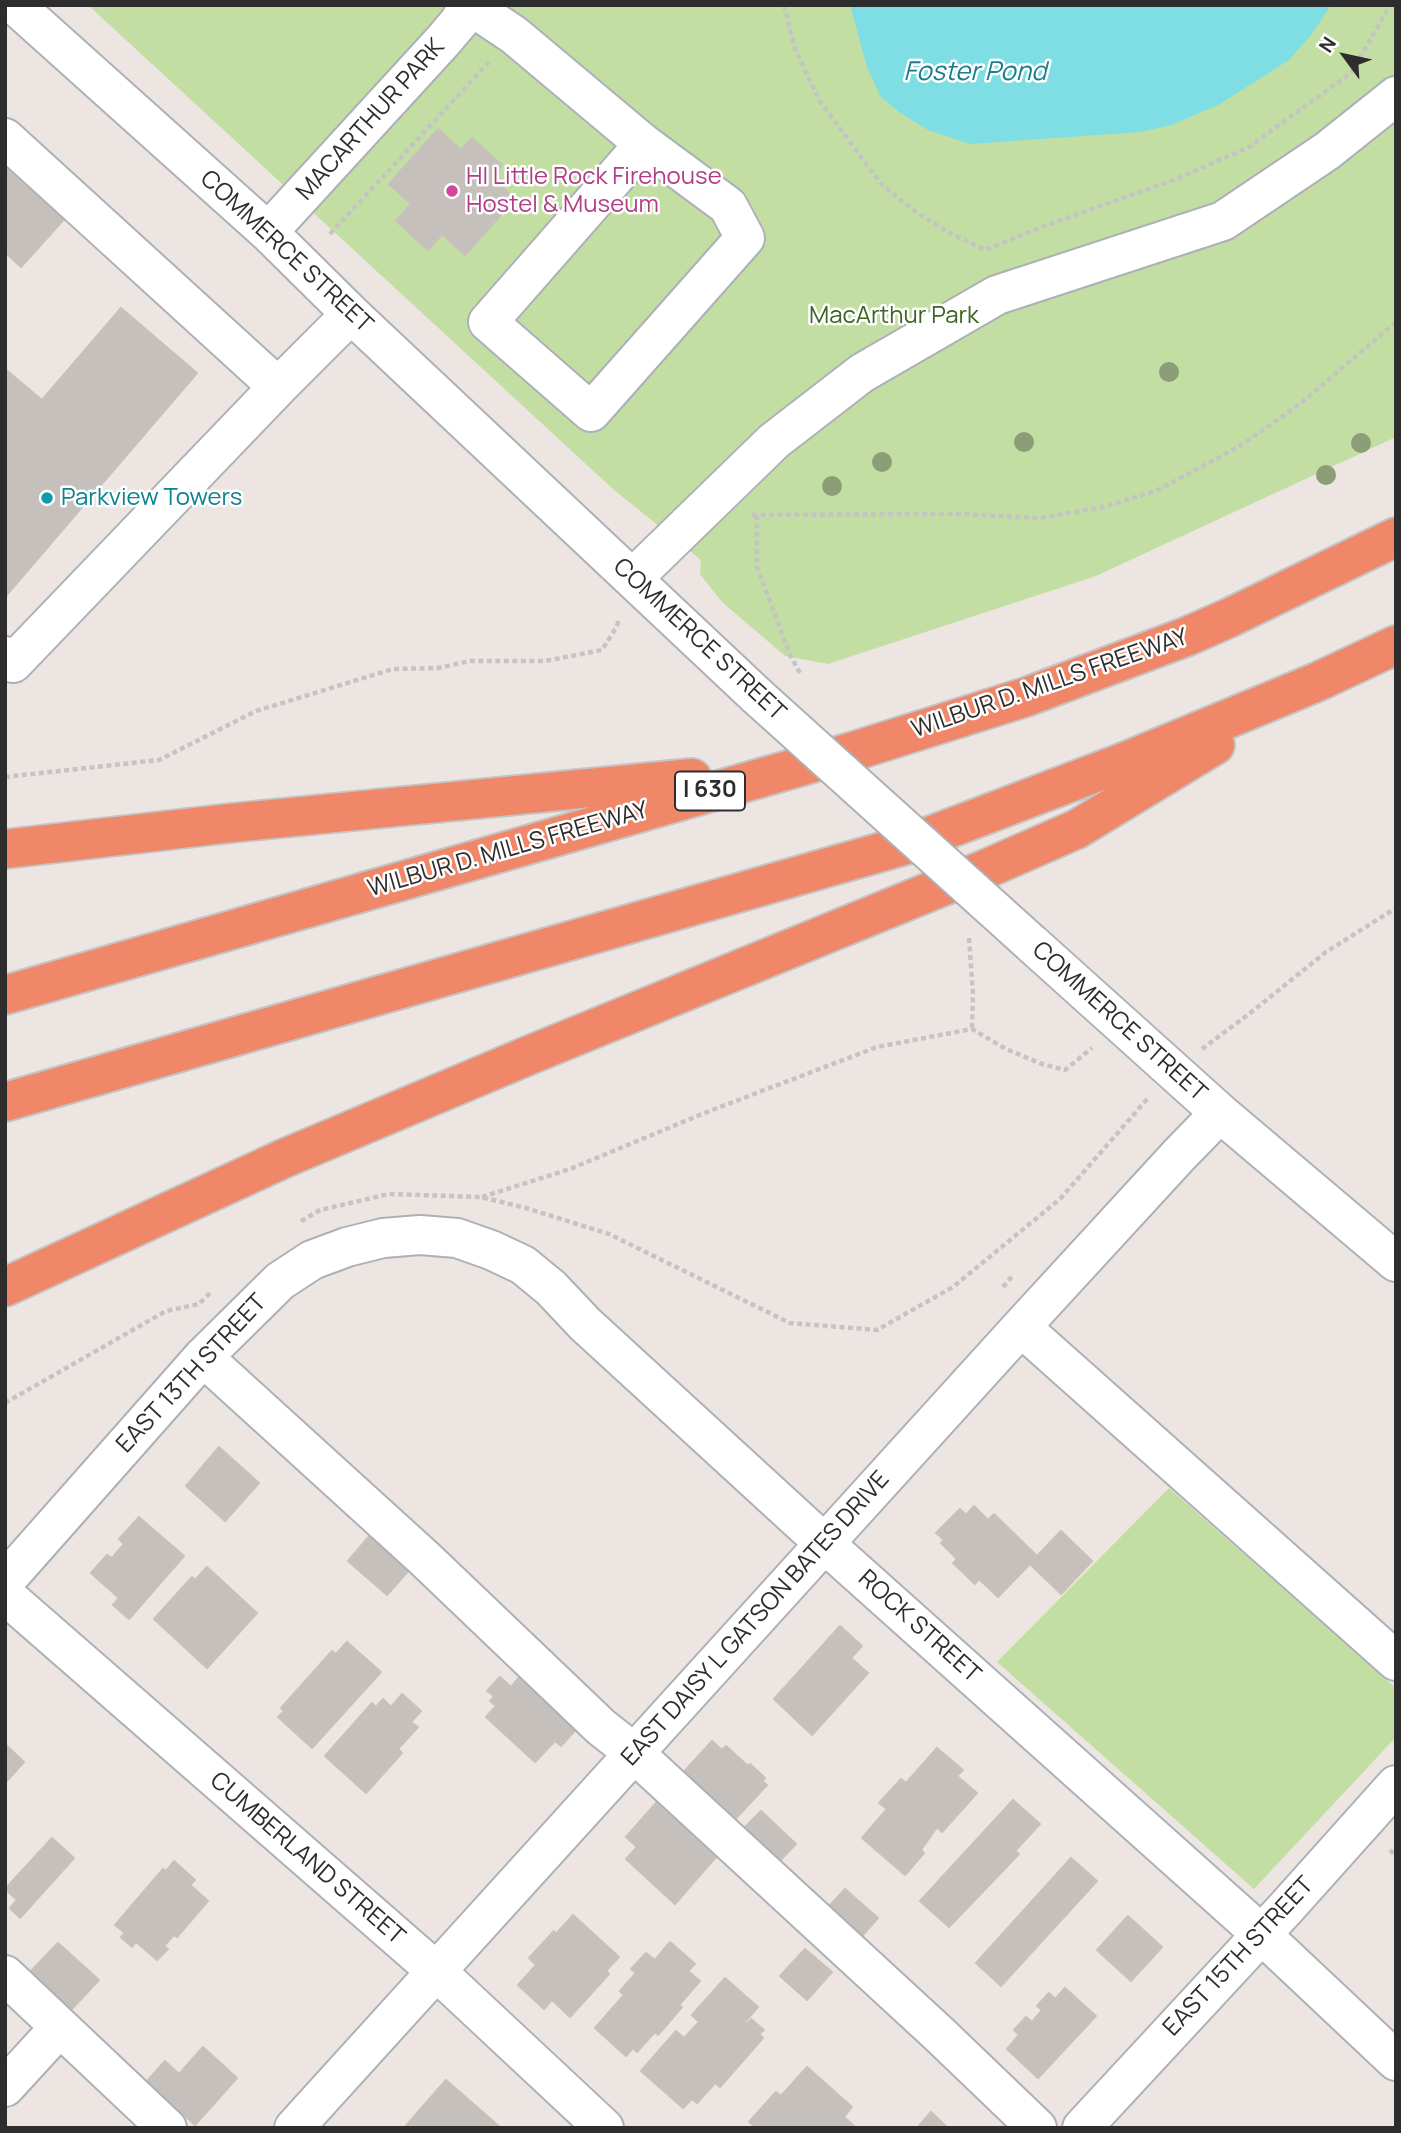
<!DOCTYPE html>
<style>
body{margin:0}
#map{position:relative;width:1401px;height:2133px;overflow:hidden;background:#ede5e1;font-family:Manrope,sans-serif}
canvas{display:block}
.frame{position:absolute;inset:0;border:7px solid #2d2d2d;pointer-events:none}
.north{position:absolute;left:1310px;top:21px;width:70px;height:70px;-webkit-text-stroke:5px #fff;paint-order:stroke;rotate:303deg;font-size:19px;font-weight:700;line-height:28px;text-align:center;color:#2d2d2d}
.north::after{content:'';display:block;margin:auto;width:24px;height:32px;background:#2d2d2d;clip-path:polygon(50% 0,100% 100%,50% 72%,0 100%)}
</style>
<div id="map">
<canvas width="1401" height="2133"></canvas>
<div class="frame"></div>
<div class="north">N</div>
</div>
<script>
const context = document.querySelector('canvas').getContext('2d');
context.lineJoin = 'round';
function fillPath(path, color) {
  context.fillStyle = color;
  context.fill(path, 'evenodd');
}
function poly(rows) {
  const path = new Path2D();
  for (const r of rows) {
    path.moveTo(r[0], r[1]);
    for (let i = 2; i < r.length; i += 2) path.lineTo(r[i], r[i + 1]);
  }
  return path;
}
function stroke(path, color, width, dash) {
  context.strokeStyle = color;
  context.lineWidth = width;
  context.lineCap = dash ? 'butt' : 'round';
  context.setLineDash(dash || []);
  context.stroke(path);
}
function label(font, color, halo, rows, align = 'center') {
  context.font = font + ' Manrope,sans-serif';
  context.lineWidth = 5;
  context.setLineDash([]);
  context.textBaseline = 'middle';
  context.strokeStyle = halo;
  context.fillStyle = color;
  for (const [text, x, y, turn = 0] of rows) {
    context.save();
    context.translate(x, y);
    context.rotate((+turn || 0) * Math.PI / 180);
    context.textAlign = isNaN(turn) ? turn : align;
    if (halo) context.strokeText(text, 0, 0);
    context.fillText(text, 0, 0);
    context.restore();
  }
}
fillPath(poly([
 [88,5,1396,5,1396,437,1096,576,828,664,785,656,722,602,700,574,701,560,613,489],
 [1169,1488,1396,1688,1396,1737,1254,1889,997,1662]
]), '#c3dea2');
fillPath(poly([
 [850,5,1331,5,1312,34,1289,60,1220,104,1172,125,1140,132,970,144,928,130,899,112,880,96,867,67]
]), '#7edee4');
const building = poly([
 [438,129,461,150,472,138,502,165,492,178,515,199,465,255,442,234,428,250,396,221,411,204,389,184,438,129],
 [5,162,66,217,21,267,5,252,5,162],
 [121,308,197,373,5,597,5,369,42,400,121,308],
 [219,1447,259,1483,225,1521,186,1486,219,1447],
 [974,1506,988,1520,994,1514,1037,1556,1061,1531,1092,1561,1061,1594,1030,1564,998,1597,979,1579,975,1584,953,1563,957,1559,941,1543,944,1540,936,1533,960,1509,966,1515,974,1506],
 [139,1517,184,1556,129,1619,113,1605,119,1598,91,1573,107,1555,112,1558,124,1544,119,1539,139,1517],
 [371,1534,411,1568,387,1595,348,1561,371,1534],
 [207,1567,257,1613,207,1668,154,1619,192,1577,195,1580,207,1567],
 [840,1626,862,1646,851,1658,868,1673,812,1735,774,1699,840,1626],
 [347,1642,381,1672,312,1748,278,1717,284,1711,281,1708,332,1651,336,1654,347,1642],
 [524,1672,581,1724,561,1746,555,1741,535,1762,486,1717,496,1706,490,1701,494,1696,487,1691,500,1677,511,1687,524,1672],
 [402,1694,421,1711,411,1722,418,1727,398,1749,402,1753,366,1793,325,1756,372,1703,376,1707,383,1699,391,1707,402,1694],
 [712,1741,722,1750,726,1746,748,1766,750,1764,765,1778,762,1781,767,1785,727,1828,681,1775,712,1741],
 [5,1744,24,1762,5,1783,5,1744],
 [937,1748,963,1770,957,1776,977,1793,942,1832,937,1827,921,1850,924,1853,905,1875,862,1838,887,1809,879,1803,901,1779,906,1783,937,1748],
 [1013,1800,1040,1824,1015,1851,1019,1854,949,1927,920,1901,1013,1800],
 [656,1803,716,1857,675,1904,626,1859,637,1847,626,1837,656,1803],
 [761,1811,796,1844,771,1870,735,1837,761,1811],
 [52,1838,74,1858,20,1918,10,1908,17,1900,5,1889,52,1838],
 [1071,1858,1097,1881,1001,1986,976,1963,1071,1858],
 [174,1861,195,1880,190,1885,208,1901,177,1937,174,1935,164,1946,168,1949,157,1960,136,1942,132,1947,121,1937,125,1933,115,1925,163,1869,166,1871,174,1861],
 [845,1889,878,1918,854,1945,821,1915,845,1889],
 [573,1915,619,1957,606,1971,609,1974,570,2017,552,2000,544,2009,518,1985,536,1965,529,1958,554,1931,556,1934,573,1915],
 [1128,1916,1162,1947,1131,1981,1097,1950,1128,1916],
 [670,1942,695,1964,688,1971,700,1981,679,2005,682,2007,658,2035,655,2032,637,2052,633,2048,626,2056,595,2028,624,1995,620,1991,636,1973,631,1969,646,1953,655,1960,670,1942],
 [58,1943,99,1980,70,2011,29,1973,58,1943],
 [805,1949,832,1972,807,2000,780,1976,805,1949],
 [725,1978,758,2007,745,2022,747,2024,751,2019,764,2030,759,2034,763,2038,720,2087,715,2083,697,2103,692,2099,683,2108,641,2071,676,2031,684,2038,699,2022,692,2015,725,1978],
 [1065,1988,1096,2016,1038,2078,1007,2049,1019,2035,1014,2030,1026,2017,1032,2022,1042,2010,1037,2006,1049,1993,1055,1999,1065,1988],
 [203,2047,237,2078,195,2125,147,2081,165,2061,179,2074,203,2047],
 [807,2067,852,2107,844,2117,854,2126,852,2128,752,2128,754,2126,749,2122,776,2092,781,2096,807,2067],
 [446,2080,501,2128,404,2128,446,2080],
 [931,2112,948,2128,917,2128,931,2112]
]);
fillPath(building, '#c6c0bc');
stroke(building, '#c8c0ba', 2);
const minor = poly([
 [15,5,268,232,351,314,757,696],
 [469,5,514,35,644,144,728,206,745,238,591,412,488,322,644,144],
 [5,138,278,387],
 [268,232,442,42,459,22,469,5],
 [633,578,774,441,862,373,997,295,1223,221,1327,151,1396,96],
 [5,656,13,663,278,387,351,314],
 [1031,943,1220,1113,1396,1262],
 [1021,1327,1396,1661],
 [203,1357,424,1558,601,1727,634,1753,939,2034,1037,2128],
 [5,1581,203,1357,280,1281,312,1260,347,1247,383,1238,420,1235,457,1238,491,1250,523,1265,551,1288,585,1324,825,1544,1260,1933,1396,2061],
 [5,1595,436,1971,604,2128],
 [5,1975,167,2128],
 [5,2087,60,2027],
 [294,2128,1021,1327,1180,1154,1220,1113],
 [1082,2128,1285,1909,1396,1785]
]);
const highway = poly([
 [5,849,231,823,692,778],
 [5,995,851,752,1026,697,1188,636,1231,617,1396,537],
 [5,1102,906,845,1124,762,1317,682,1396,645],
 [5,1287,285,1158,532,1054,988,868,1077,829,1215,745]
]);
stroke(minor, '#adb1b7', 42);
stroke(highway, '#c4c4c4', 42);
stroke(poly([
 [784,5,795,49,819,100,881,184,917,213,946,231,985,250,1044,226,1174,180,1249,147,1351,73,1390,5],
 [330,234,489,62],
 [752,515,959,514,1039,518,1104,507,1158,490,1240,446,1301,403,1396,322],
 [757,515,757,567,790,655,801,675],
 [5,777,159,760,256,711,393,669,438,668,470,661,545,661,602,650,617,626,619,619],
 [969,938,973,994,972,1029],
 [1202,1049,1249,1014,1326,952,1396,908],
 [482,1197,570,1169,707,1112,877,1047,972,1029,1006,1049,1042,1064,1065,1070,1092,1048],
 [301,1221,320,1210,389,1194,481,1197,526,1208,609,1234,790,1323,877,1330,953,1287,1060,1199,1149,1097],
 [1003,1287,1014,1274],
 [5,1403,166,1311,199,1304,212,1291],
 [1390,1850,1396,1856]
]), '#c4c4c4', 4.5, [5, 3.5]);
stroke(minor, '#fff', 38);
stroke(highway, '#f08768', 38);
const minorBridge = poly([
 [757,696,1031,943]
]);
stroke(minorBridge, '#adb1b7', 42, []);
stroke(minorBridge, '#fff', 38);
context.fillStyle = '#8c9e78';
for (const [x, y] of [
 [1169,372],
 [1024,442],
 [1361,443],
 [882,462],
 [1326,475],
 [832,486]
]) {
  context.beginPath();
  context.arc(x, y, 10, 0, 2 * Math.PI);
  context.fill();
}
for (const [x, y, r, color] of [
 [452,191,7,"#d1479c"],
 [47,498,7,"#0f9aa8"]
]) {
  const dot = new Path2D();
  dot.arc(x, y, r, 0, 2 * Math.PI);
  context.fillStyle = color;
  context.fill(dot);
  stroke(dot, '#fff', 2.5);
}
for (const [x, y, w] of [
 [710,791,70]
]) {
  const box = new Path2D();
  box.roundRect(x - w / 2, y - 19.5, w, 39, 5);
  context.fillStyle = '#fff';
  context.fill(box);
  stroke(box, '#2d2d2d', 2);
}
label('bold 23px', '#2d2d2d', null, [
 ["I 630",710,791]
]);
label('24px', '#2d2d2d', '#fff', [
 ["MACARTHUR PARK",371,120,-48],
 ["COMMERCE STREET",286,252,43],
 ["COMMERCE STREET",699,640,43],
 ["WILBUR D. MILLS FREEWAY",1050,684,-19],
 ["WILBUR D. MILLS FREEWAY",508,850,-16],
 ["COMMERCE STREET",1119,1022,42],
 ["EAST 13TH STREET",192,1374,-47],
 ["EAST DAISY L GATSON BATES DRIVE",756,1619,-48],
 ["ROCK STREET",919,1627,42],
 ["CUMBERLAND STREET",307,1859,41],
 ["EAST 15TH STREET",1239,1957,-47]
]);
label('24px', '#b23c85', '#fff', [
 ["HI Little Rock Firehouse",466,177],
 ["Hostel & Museum",466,205]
], 'left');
label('24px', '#3d6422', '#fff', [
 ["MacArthur Park",894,316]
]);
label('24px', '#0d838f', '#fff', [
 ["Parkview Towers",61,498]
], 'left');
label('italic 26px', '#1a7d8c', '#fff', [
 ["Foster Pond",975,73]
]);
</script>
